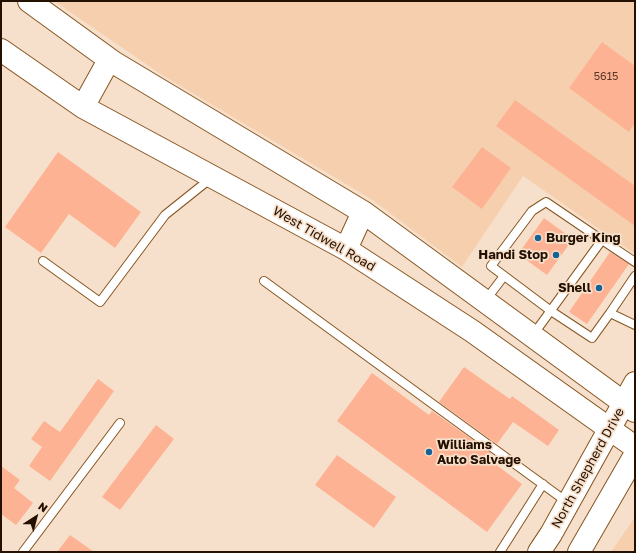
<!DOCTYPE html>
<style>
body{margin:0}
#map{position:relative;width:636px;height:553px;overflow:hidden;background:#f7e0cb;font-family:"Golos Text",sans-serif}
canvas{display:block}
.frame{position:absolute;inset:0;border:2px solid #241000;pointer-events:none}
.north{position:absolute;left:16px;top:497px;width:40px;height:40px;-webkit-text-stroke:3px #f7e0cb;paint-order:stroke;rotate:36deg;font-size:11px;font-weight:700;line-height:16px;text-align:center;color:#241000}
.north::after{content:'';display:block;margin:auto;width:14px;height:18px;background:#241000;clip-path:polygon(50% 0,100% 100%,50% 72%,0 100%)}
</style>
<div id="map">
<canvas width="636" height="553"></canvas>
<div class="frame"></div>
<div class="north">N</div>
</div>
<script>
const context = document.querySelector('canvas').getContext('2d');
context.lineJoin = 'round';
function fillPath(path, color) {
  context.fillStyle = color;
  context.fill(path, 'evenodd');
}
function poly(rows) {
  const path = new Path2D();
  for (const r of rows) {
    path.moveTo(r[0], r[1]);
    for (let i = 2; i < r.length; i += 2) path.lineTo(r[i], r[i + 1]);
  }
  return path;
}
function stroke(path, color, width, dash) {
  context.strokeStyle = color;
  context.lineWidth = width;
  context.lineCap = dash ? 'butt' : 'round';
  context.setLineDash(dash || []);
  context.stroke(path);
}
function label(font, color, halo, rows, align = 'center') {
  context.font = font + ' "Golos Text",sans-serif';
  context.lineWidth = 3.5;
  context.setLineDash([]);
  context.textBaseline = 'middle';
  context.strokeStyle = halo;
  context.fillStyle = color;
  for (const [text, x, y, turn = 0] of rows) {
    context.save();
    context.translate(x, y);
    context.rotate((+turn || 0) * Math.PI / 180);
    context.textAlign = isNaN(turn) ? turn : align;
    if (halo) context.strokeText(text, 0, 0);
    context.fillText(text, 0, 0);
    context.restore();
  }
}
fillPath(poly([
 [54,1,635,1,635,254,523,176,462,267,371,199,162,75],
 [635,517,635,552,611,552]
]), '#f6d0ae');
fillPath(poly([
 [602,42,635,66,635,123,629,132,569,88],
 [515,100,635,186,635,226,496,126],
 [482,147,511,168,482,209,452,187],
 [58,152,141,212,115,248,69,214,41,253,5,227],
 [544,218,573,239,547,275,518,254],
 [610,252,629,264,587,324,569,312],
 [464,367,510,399,512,396,559,430,548,446,513,422,497,444,439,402],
 [372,373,429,415,432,411,491,453,487,458,522,484,487,532,337,421],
 [98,379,114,391,50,481,29,466,42,447,31,439,44,421,60,432],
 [156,425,174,439,120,510,102,497],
 [337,455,396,497,374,528,315,485],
 [1,466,20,480,14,488,33,503,16,525,1,514],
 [70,535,94,552,57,552]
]), '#fdb293');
const lane = poly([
 [602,240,546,202,532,211,491,266,551,311,592,338,610,313],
 [43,261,100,302,165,215,210,179],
 [635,276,610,313,635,325],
 [264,281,567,502],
 [485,301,504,276],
 [533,335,602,240,635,262],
 [23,552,120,423],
 [500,552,543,484]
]);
const secondary = poly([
 [29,1,113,62,363,212,635,411],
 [1,50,83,107,346,249,472,331,635,447],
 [83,107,109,60],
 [346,249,363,212]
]);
const primary = poly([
 [539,552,551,534,635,383],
 [579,552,635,455]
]);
stroke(lane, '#875520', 10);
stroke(secondary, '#875520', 24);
stroke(primary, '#875520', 24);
stroke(lane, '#fff', 8);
stroke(secondary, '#fff', 22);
stroke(primary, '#fff', 22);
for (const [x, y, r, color] of [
 [538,238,4,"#166295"],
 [556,255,4,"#166295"],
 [599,288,4,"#166295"],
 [429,452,4,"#166295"]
]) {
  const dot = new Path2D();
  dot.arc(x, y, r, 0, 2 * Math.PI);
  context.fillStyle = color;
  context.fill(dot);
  stroke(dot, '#f7e0cb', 1.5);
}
label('11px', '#5a3825', null, [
 ["5615",606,77]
]);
label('bold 13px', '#241000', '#f7e0cb', [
 ["Burger King",546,238],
 ["Handi Stop",548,255,"right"],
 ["Shell",591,288,"right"],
 ["Williams",437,445],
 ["Auto Salvage",437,460]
], 'left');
label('13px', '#241000', '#f7e0cb', [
 ["West Tidwell Road",324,239,30],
 ["North Shepherd Drive",588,468,-61]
]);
</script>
